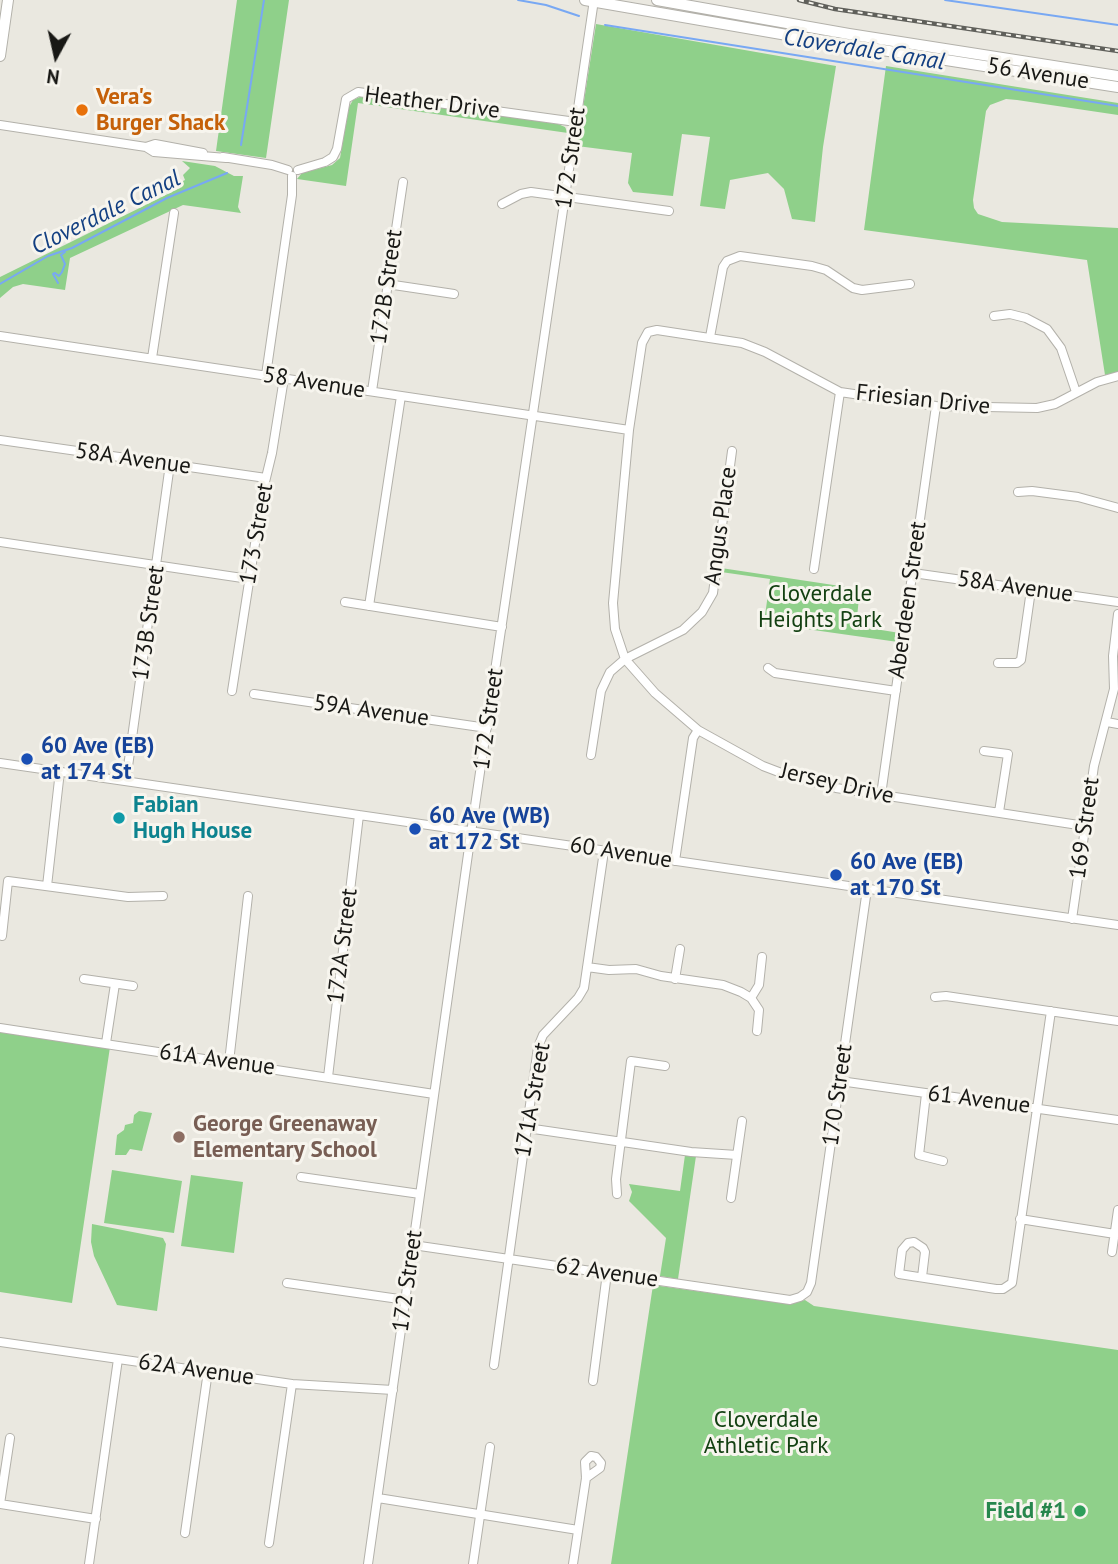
<!DOCTYPE html>
<style>
body{margin:0}
#map{position:relative;width:1118px;height:1564px;overflow:hidden;background:#eae8e0;font-family:"PT Sans",sans-serif}
canvas{display:block}
.north{position:absolute;left:21px;top:21px;width:70px;height:70px;-webkit-text-stroke:5px #f7f5ee;paint-order:stroke;rotate:188deg;font-size:19px;font-weight:700;line-height:28px;text-align:center;color:#181815}
.north::after{content:'';display:block;margin:auto;width:24px;height:32px;background:#181815;clip-path:polygon(50% 0,100% 100%,50% 72%,0 100%)}
</style>
<div id="map">
<canvas width="1118" height="1564"></canvas>
<div class="north">N</div>
</div>
<script>
const context = document.querySelector('canvas').getContext('2d');
context.lineJoin = 'round';
function fillPath(path, color) {
  context.fillStyle = color;
  context.fill(path, 'evenodd');
}
function poly(rows) {
  const path = new Path2D();
  for (const r of rows) {
    path.moveTo(r[0], r[1]);
    for (let i = 2; i < r.length; i += 2) path.lineTo(r[i], r[i + 1]);
  }
  return path;
}
function stroke(path, color, width, dash) {
  context.strokeStyle = color;
  context.lineWidth = width;
  context.lineCap = dash ? 'butt' : 'round';
  context.setLineDash(dash || []);
  context.stroke(path);
}
function label(font, color, halo, rows, align = 'center') {
  context.font = font + ' "PT Sans",sans-serif';
  context.lineWidth = 6;
  context.setLineDash([]);
  context.textBaseline = 'middle';
  context.strokeStyle = halo;
  context.fillStyle = color;
  for (const [text, x, y, turn = 0] of rows) {
    context.save();
    context.translate(x, y);
    context.rotate((+turn || 0) * Math.PI / 180);
    context.textAlign = isNaN(turn) ? turn : align;
    if (halo) context.strokeText(text, 0, 0);
    context.fillText(text, 0, 0);
    context.restore();
  }
}
fillPath(poly([
 [237,0,289,0,266,158,216,151],
 [596,24,836,66,823,147,815,222,792,219,784,189,768,173,730,180,725,209,700,206,710,137,682,134,673,196,633,192,628,183,632,153,577,146],
 [886,66,1118,103,1118,115,1017,100,1006,99,990,105,986,111,973,200,974,208,978,214,1002,222,1118,228,1118,372,1105,375,1087,260,864,230],
 [362,96,558,124,565,127,568,133,358,103,346,186,297,179,302,173,332,165,340,158,349,107,353,100],
 [182,161,215,166,234,176,243,176,238,207,241,213,183,205,70,258,65,290,23,284,13,287,0,298,0,277,180,188,181,182,185,180,183,175,190,168],
 [721,568,860,589,856,626,900,633,898,642,764,623,770,579,721,572],
 [0,1032,110,1047,72,1303,0,1292],
 [139,1111,152,1113,142,1151,130,1149,126,1155,115,1155,117,1135,124,1130,125,1125,133,1123,134,1115],
 [685,1155,696,1156,678,1279,660,1276,666,1238,629,1201,632,1192,629,1184,680,1191],
 [112,1170,182,1181,174,1233,104,1223],
 [191,1175,243,1182,234,1253,181,1246],
 [92,1224,163,1238,166,1244,157,1311,117,1305,94,1256,91,1242],
 [653,1285,789,1304,805,1300,814,1306,1118,1350,1118,1564,611,1564]
]), '#8fd08a');
stroke(poly([
 [518,0,546,5,579,16],
 [945,0,1118,25],
 [605,25,1118,106],
 [241,145,264,0],
 [58,283,53,274,55,273,59,276,62,272,65,264,61,255,65,252],
 [0,284,48,256,72,248,167,198,227,173]
]), '#78a8f3', 2);
const minor = poly([
 [0,125,146,147,154,152,226,158],
 [146,147,155,144,203,153],
 [223,157,272,165,288,170],
 [298,170,325,162,333,157,337,149,346,99,358,92,576,122],
 [502,204,521,194,531,192,669,211],
 [387,284,454,294],
 [994,316,1010,314,1026,318,1047,329,1061,348,1076,392],
 [0,336,629,430],
 [710,337,723,267,727,261,740,256,812,266,826,270,853,288,862,290,910,284],
 [152,358,174,213],
 [266,375,292,195,292,176],
 [372,391,403,182],
 [0,440,266,478],
 [1018,492,1032,491,1078,497,1118,508],
 [0,542,249,579],
 [814,569,840,392],
 [913,573,1118,602],
 [345,602,502,627],
 [369,606,401,396],
 [998,663,1017,663,1021,660,1031,590],
 [768,668,775,673,896,691],
 [232,691,264,486,272,453,284,378],
 [254,694,487,728],
 [1107,722,1118,724],
 [984,751,1008,754,999,812],
 [591,755,601,691,610,672,625,659,683,630,702,612,713,593,732,451],
 [0,763,1118,925],
 [126,781,170,464],
 [881,795,936,406],
 [1085,826,836,788,784,774,763,766,698,730,655,693,625,659,615,629,613,603,629,430,642,343,648,332,657,330,742,343,765,352,840,392,936,406,1037,408,1055,404,1097,382,1118,376],
 [675,861,693,738,698,730],
 [47,886,60,771],
 [1072,919,1094,766,1114,689,1113,656,1118,614],
 [2,936,8,881,128,897,163,896],
 [587,967,609,970,636,969,661,976,723,985,741,992,751,998,759,1010,757,1031],
 [84,979,133,986],
 [675,979,680,949],
 [935,997,946,996,1118,1021],
 [751,998,759,985,762,957],
 [0,1028,434,1094],
 [106,1043,115,984],
 [229,1062,248,896],
 [328,1077,359,815],
 [840,1081,1118,1120],
 [926,1094,919,1155,943,1161],
 [527,1128,691,1152,737,1155],
 [301,1177,420,1194],
 [617,1194,616,1179,631,1061,665,1066],
 [731,1198,742,1121],
 [1020,1219,1115,1234],
 [413,1245,790,1300,800,1297,807,1292,811,1283,867,889],
 [1112,1252,1118,1210],
 [922,1277,925,1252,923,1248,914,1242,908,1243,902,1250,899,1274,996,1289,1003,1289,1012,1283,1051,1011],
 [287,1283,406,1300],
 [0,1342,292,1384,393,1390],
 [494,1365,538,1047,543,1035,578,998,584,988,604,851],
 [593,1381,607,1273],
 [378,1498,578,1530],
 [0,1504,96,1519],
 [0,1504,10,1438],
 [185,1533,208,1371],
 [269,1543,292,1384],
 [89,1564,118,1359],
 [368,1564,470,840,594,0],
 [473,1564,490,1447],
 [573,1564,586,1478,585,1462,591,1456,596,1457,601,1463,600,1468,586,1478]
]);
const highway = poly([
 [585,0,787,35,1118,87],
 [657,0,849,34,1118,76],
 [0,56,8,0]
]);
stroke(minor, '#b3b1aa', 10);
stroke(highway, '#b3b1aa', 12);
stroke(minor, '#fff', 8);
stroke(highway, '#fff', 10);
const rail = poly([
 [799,0,835,9,1118,51]
]);
stroke(rail, '#60605b', 4.5);
stroke(rail, '#f7f5ee', 2, [5]);
for (const [x, y, r, color] of [
 [82,110,7,"#e8710a"],
 [27,759,7,"#1a4fb4"],
 [119,818,7,"#0f9aa8"],
 [415,829,7,"#1a4fb4"],
 [836,875,7,"#1a4fb4"],
 [179,1137,7,"#8d6e63"],
 [1080,1511,7,"#2e9e5b"]
]) {
  const dot = new Path2D();
  dot.arc(x, y, r, 0, 2 * Math.PI);
  context.fillStyle = color;
  context.fill(dot);
  stroke(dot, '#f7f5ee', 2.5);
}
label('23px', '#181815', '#f7f5ee', [
 ["56 Avenue",1038,74,9],
 ["Heather Drive",432,103,7],
 ["172 Street",571,158,-82],
 ["172B Street",387,287,-82],
 ["58 Avenue",314,383,9],
 ["Friesian Drive",923,400,6],
 ["58A Avenue",133,459,8],
 ["Angus Place",721,526,-82],
 ["173 Street",257,534,-80],
 ["58A Avenue",1015,587,8],
 ["Aberdeen Street",908,600,-82],
 ["173B Street",149,623,-82],
 ["59A Avenue",371,711,8],
 ["172 Street",489,719,-82],
 ["Jersey Drive",837,784,13],
 ["169 Street",1085,828,-82],
 ["60 Avenue",621,853,9],
 ["172A Street",343,946,-83],
 ["61A Avenue",217,1060,8],
 ["170 Street",838,1095,-82],
 ["171A Street",533,1100,-80],
 ["61 Avenue",979,1100,7],
 ["62 Avenue",607,1273,8],
 ["172 Street",408,1281,-82],
 ["62A Avenue",196,1370,8]
]);
label('bold 23px', '#c56008', '#f7f5ee', [
 ["Vera's",96,97],
 ["Burger Shack",96,123]
], 'left');
label('23px', '#134112', '#f7f5ee', [
 ["Cloverdale",820,594],
 ["Heights Park",820,620],
 ["Cloverdale",766,1420],
 ["Athletic Park",766,1446]
]);
label('bold 23px', '#164399', '#f7f5ee', [
 ["60 Ave (EB)",41,746],
 ["at 174 St",41,772],
 ["60 Ave (WB)",429,816],
 ["at 172 St",429,842],
 ["60 Ave (EB)",850,862],
 ["at 170 St",850,888]
], 'left');
label('bold 23px', '#0d838f', '#f7f5ee', [
 ["Fabian",133,805],
 ["Hugh House",133,831]
], 'left');
label('bold 23px', '#785e54', '#f7f5ee', [
 ["George Greenaway",193,1124],
 ["Elementary School",193,1150]
], 'left');
label('bold 23px', '#27864d', '#f7f5ee', [
 ["Field #1",1066,1511]
], 'right');
label('italic 24px', '#144082', '#f7f5ee', [
 ["Cloverdale Canal",864,50,9],
 ["Cloverdale Canal",106,213,-26]
]);
</script>
